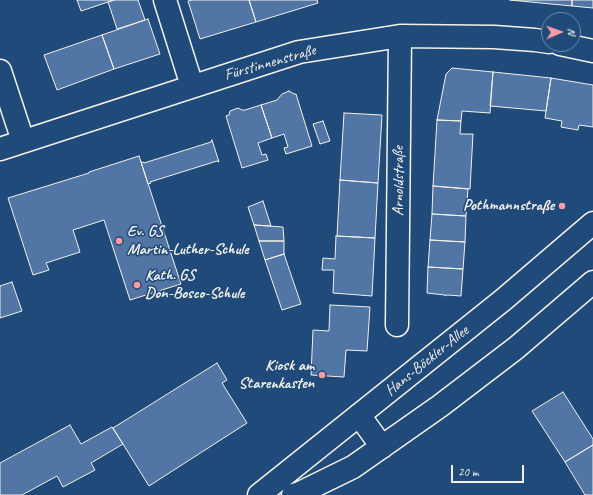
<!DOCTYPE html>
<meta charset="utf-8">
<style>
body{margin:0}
#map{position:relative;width:593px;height:495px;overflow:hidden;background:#1f4a7a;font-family:Caveat,sans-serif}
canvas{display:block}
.north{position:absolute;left:541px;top:12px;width:40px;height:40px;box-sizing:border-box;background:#1f4a7a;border:1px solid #748da6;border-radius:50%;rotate:88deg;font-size:11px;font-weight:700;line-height:16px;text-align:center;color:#f4f1e8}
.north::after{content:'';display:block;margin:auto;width:14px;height:18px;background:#ff9aa2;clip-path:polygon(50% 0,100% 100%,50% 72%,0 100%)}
.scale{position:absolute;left:451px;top:465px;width:73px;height:18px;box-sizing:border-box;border:2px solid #f4f1e8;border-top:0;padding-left:5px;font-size:12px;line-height:14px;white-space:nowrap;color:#f4f1e8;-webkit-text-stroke:3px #1f4a7a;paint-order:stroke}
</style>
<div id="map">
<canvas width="593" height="495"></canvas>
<div class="north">N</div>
<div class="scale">20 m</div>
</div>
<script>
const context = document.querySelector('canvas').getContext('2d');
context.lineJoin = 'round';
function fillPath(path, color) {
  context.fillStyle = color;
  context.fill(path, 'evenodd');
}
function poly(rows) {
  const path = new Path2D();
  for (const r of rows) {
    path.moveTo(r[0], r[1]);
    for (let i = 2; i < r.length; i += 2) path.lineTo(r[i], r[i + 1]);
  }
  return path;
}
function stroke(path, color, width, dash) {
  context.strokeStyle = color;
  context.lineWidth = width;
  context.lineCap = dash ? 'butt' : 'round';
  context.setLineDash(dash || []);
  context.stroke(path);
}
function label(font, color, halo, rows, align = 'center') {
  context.font = font + ' Caveat,sans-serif';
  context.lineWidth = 3;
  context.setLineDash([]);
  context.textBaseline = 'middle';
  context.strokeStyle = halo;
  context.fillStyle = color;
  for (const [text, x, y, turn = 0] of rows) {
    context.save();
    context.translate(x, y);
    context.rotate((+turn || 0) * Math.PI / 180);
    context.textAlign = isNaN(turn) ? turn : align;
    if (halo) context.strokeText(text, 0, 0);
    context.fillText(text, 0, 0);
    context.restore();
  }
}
const building = poly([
 [77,0,114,0,81,11,77,0],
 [114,0,138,0,145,20,117,29,108,2,114,0],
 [192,0,249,0,256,22,200,39,188,1,192,0],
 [249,0,317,0,318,3,256,22,249,0],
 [510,0,572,0,572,6,510,0],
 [572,0,593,0,593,8,572,6,572,0],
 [148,19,160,54,114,69,102,35,148,19],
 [102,35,114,69,57,90,44,55,102,35],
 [452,68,493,72,490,113,462,111,461,121,437,120,446,74,452,68],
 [493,72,551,78,546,111,490,106,493,72],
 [551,78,593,85,593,127,579,125,578,130,561,127,562,121,545,118,551,78],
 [289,91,294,94,296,94,312,146,286,154,284,148,288,147,284,134,272,138,261,105,277,100,282,94,289,91],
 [261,105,272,138,258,143,262,155,266,154,268,160,242,168,226,116,229,115,230,111,238,108,242,110,245,110,261,105],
 [344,113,382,115,378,183,340,180,344,113],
 [437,120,461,121,460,134,473,134,470,189,433,186,437,120],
 [323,121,330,141,320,144,313,124,323,121],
 [212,140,219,162,217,161,150,182,151,183,148,184,141,162,143,162,144,163,211,142,211,141,212,140],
 [139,156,181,284,130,300,104,220,73,230,80,252,46,263,49,270,33,275,8,198,89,173,89,172,139,156],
 [340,180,378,183,375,238,337,236,340,180],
 [433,186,468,189,466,216,432,214,433,186],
 [263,201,271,226,254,225,248,207,263,201],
 [432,214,466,216,465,242,430,240,432,214],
 [254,225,283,227,284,241,259,241,254,225],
 [336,236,375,238,372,296,333,293,334,270,322,270,323,258,335,259,336,236],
 [430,240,465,242,463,269,428,267,430,240],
 [259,241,284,241,284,254,265,260,259,241],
 [284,254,301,304,282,310,265,260,284,254],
 [428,267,463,269,461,296,447,295,445,296,445,295,427,293,428,267],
 [12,282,22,311,0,318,0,286,12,282],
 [330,305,370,307,367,351,346,350,344,377,311,375,313,330,329,331,330,305],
 [217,363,227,380,222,383,247,423,149,486,113,428,217,363],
 [563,392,593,439,593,445,565,462,532,411,563,392],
 [70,425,81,444,112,427,123,444,91,463,95,470,63,487,57,476,22,495,0,495,0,463,70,425],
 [593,445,593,495,585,495,565,462,593,445]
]);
fillPath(building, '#5175a4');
stroke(building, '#f4f1e8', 1);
const minor = poly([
 [165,0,192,86],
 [560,44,593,51],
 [0,71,23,141],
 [0,149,299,52,400,36,494,37,535,40,549,42],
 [397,325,400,36],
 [359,415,382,447],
 [259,495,503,300,593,223],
 [293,495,300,493,353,467,440,406,516,348,593,282]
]);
stroke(minor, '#f4f1e8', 25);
stroke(minor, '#1f4a7a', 22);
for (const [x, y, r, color] of [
 [562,206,4,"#ff9aa2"],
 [119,241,4,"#ff9aa2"],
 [137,285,4,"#ff9aa2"],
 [322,375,4,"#ff9aa2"]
]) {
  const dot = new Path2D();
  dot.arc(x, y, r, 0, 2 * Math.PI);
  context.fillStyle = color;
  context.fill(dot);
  stroke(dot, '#1f4a7a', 1.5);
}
label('16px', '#f4f1e8', '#1f4a7a', [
 ["Fürstinnenstraße",270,63,-16],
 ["Arnoldstraße",399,181,-90],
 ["Hans-Böckler-Allee",427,361,-39]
]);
label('bold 16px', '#f4f1e8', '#1f4a7a', [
 ["Pothmannstraße",554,206],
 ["Ev. GS",127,232,"left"],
 ["Martin-Luther-Schule",127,250,"left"],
 ["Kath. GS",145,276,"left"],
 ["Don-Bosco-Schule",145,294,"left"],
 ["Kiosk am",314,366],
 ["Starenkasten",314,384]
], 'right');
</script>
